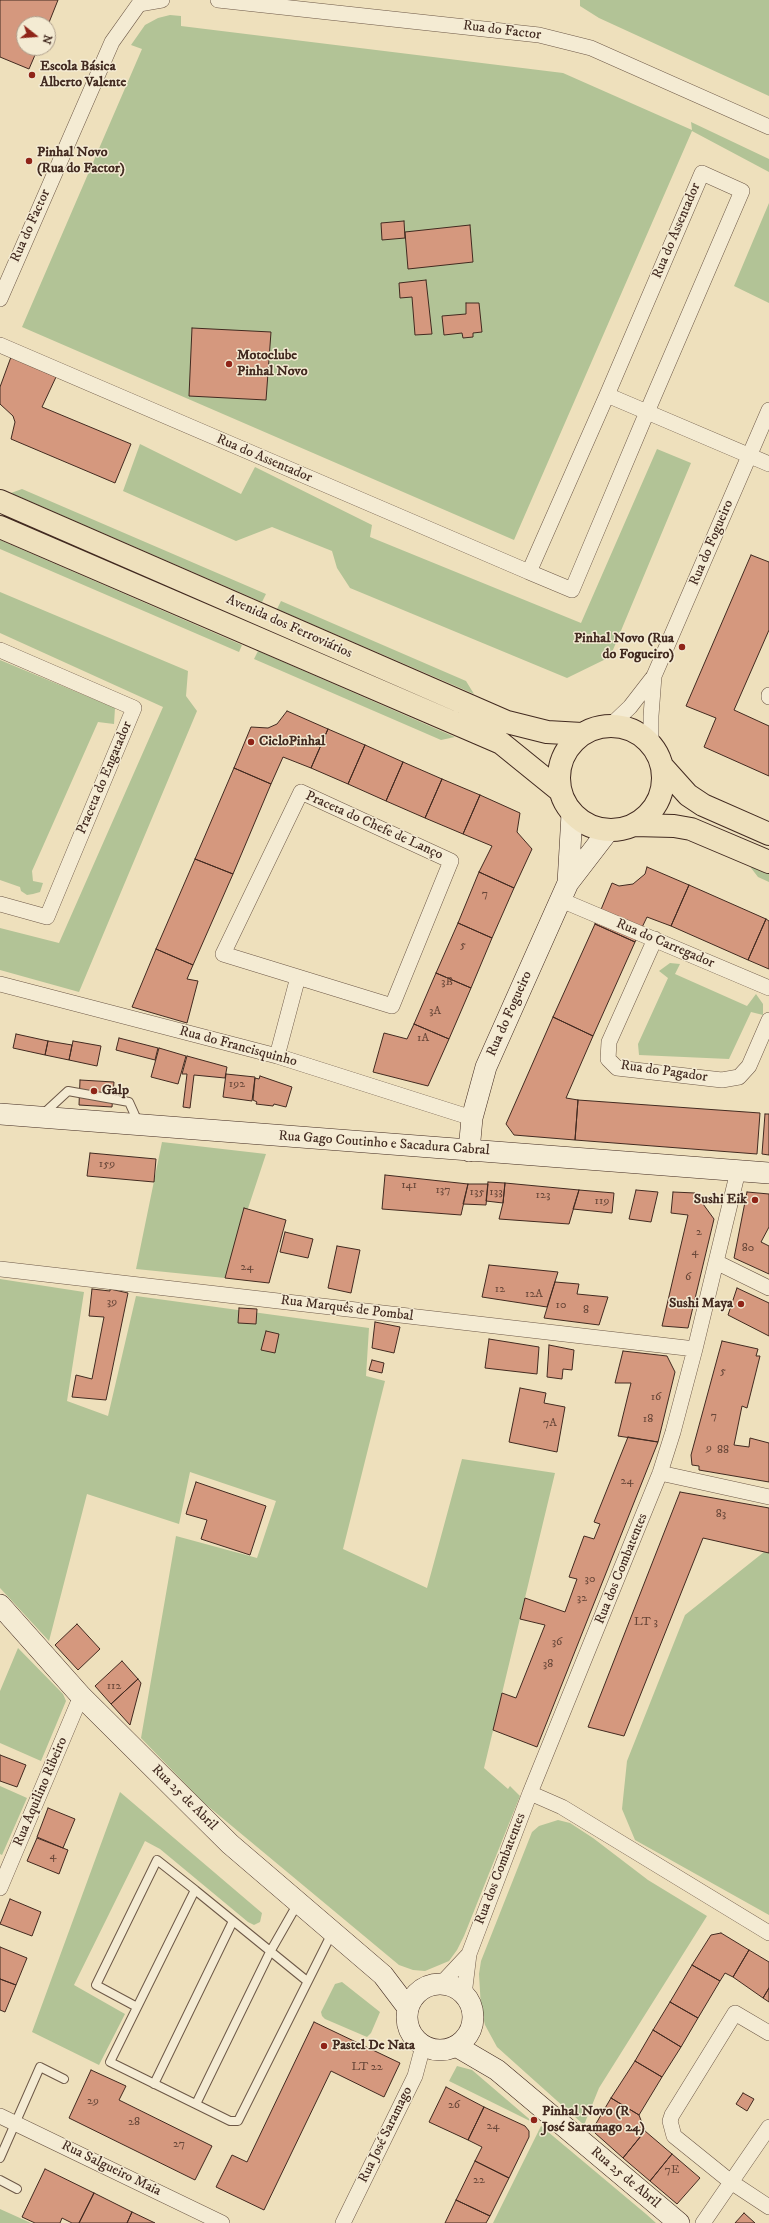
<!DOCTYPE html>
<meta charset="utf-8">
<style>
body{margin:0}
#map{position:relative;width:769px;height:2223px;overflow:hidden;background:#eee0bc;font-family:"IM FELL DW Pica",serif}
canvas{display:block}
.north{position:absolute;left:16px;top:16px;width:40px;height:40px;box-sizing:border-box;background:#f4ebd3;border:1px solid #ad9e8b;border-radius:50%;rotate:107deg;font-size:11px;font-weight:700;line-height:16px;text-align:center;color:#422a20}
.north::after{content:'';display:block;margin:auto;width:14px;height:18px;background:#8f2418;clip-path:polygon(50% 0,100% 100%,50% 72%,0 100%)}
</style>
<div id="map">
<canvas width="769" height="2223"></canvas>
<div class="north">N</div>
</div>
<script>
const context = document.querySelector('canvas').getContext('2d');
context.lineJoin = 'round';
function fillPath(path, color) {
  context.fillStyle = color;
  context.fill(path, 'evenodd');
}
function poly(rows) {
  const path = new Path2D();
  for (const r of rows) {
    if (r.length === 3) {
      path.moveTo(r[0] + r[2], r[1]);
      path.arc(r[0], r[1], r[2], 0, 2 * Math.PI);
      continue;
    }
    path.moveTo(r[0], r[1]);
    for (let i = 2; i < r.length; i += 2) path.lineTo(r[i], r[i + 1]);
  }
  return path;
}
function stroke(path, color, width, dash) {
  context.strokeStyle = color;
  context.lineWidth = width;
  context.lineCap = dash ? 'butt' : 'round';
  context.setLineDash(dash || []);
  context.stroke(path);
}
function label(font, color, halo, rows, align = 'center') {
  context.font = font + ' "IM FELL DW Pica",serif';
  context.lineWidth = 3;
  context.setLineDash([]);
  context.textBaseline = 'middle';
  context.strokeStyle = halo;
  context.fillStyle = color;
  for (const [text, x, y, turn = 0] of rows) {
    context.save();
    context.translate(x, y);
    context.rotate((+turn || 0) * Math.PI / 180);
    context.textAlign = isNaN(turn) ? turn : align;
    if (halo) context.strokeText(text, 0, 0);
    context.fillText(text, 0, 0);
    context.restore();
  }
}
fillPath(poly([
 [580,0,769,0,769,96,599,18,580,6],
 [170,15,181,16,181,26,563,73,692,130,691,122,769,159,769,172,692,131,514,540,22,327,142,49,131,45,145,25,158,18],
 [769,203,769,303,734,286],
 [140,444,241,494,255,467,372,525,370,537,581,623,657,449,691,463,610,657,567,678,350,588,337,568,332,551,272,527,236,541,123,491],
 [22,489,266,594,262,602,11,493],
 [0,540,242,645,239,652,0,549],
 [0,592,188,671,186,696,197,711,79,992,0,970,0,928,59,943,163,707,0,633],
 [281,601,466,681,474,694,277,609],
 [258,651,455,737,441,740,254,659],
 [0,660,115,708,114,724,98,722,32,871,33,881,43,883,40,892,33,894,27,895,21,891,20,887,0,880],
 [748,864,769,873,769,882,758,877],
 [670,963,680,964,675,974,747,1006,756,994,763,1004,763,1015,751,1012,729,1059,639,1055,638,1044,668,978,659,971],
 [162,1142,266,1154,225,1278,136,1269],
 [0,1279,84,1292,67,1401,108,1416,136,1296,369,1328,366,1376,385,1381,343,1549,427,1588,462,1459,555,1473,484,1768,508,1789,510,1786,520,1796,464,1936,457,1950,449,1961,425,1971,413,1970,399,1965,203,1802,141,1738,176,1536,257,1558,276,1501,190,1472,179,1524,87,1494,49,1641,0,1588],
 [764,1552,769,1553,769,1915,635,1840,622,1809,627,1761,685,1615],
 [18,1648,63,1694,66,1701,41,1761,0,1743,0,1691],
 [0,1786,27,1798,2,1855,0,1854],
 [120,1792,262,1913,260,1922,254,1925,248,1922,160,1849,145,1841,74,1985,125,2014,99,2065,32,2032],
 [558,1820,570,1823,593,1838,648,1880,707,1916,599,2088,584,2125,497,2047,485,2025,481,2008,479,1974,481,1961,532,1832,539,1826],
 [342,1982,380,2012,371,2033,367,2037,325,2019,322,2016,321,2012,335,1984],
 [457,2066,472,2070,534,2123,449,2081],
 [541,2126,646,2214,656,2223,493,2223],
 [0,2209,31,2223,0,2223]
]), '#b2c396');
const building = poly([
 [0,0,58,0,48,25,24,24,24,48,38,48,29,69,0,57,0,0],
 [404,221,405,238,382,240,381,223,404,221],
 [470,225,473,262,408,269,405,232,470,225],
 [426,280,432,334,415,335,412,297,400,298,399,283,426,280],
 [466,303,479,303,482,332,473,333,473,337,463,338,462,333,444,335,442,316,466,314,466,303],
 [192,328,271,332,266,400,189,396,192,328],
 [11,357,56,377,42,407,131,444,115,483,11,439,15,422,13,416,0,404,0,387,11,357],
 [751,555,769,562,769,630,734,710,769,726,769,776,704,747,716,718,686,706,751,555],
 [287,711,328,729,311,768,283,757,271,784,234,768,251,727,268,728,277,724,287,711],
 [328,729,365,745,348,784,311,768,328,729],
 [365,745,403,762,386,801,348,784,365,745],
 [403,762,442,779,425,818,386,801,403,762],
 [234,768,271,784,233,874,195,859,234,768],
 [442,779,480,795,463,834,425,818,442,779],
 [480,795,520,813,517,832,532,849,514,888,479,872,492,846,463,834,480,795],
 [195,859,233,874,193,965,156,949,195,859],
 [647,867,689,885,671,926,647,917,635,942,595,924,612,883,619,886,633,884,645,874,647,867],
 [479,872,514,888,492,938,458,923,479,872],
 [689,885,766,919,748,960,671,926,689,885],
 [766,919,769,921,769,969,748,960,766,919],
 [458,923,492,938,471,988,436,973,458,923],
 [595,924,635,942,593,1036,553,1017,595,924],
 [156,949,193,965,187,979,198,981,187,1023,132,1007,156,949],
 [436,973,471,988,449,1039,414,1024,436,973],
 [553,1017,593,1036,566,1098,578,1100,575,1140,514,1135,506,1124,553,1017],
 [414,1024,449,1039,428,1086,373,1072,384,1033,407,1039,414,1024],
 [16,1034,48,1041,45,1055,13,1048,16,1034],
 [119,1038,158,1048,155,1060,116,1050,119,1038],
 [48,1041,72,1045,69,1060,45,1055,48,1041],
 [73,1041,101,1046,97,1066,69,1060,73,1041],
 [159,1048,186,1056,178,1084,151,1077,159,1048],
 [187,1056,227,1067,225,1078,194,1075,190,1108,183,1107,187,1074,182,1074,187,1056],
 [226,1074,255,1077,252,1101,223,1097,226,1074],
 [260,1076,292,1087,286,1107,274,1104,273,1106,256,1104,257,1102,253,1100,255,1078,259,1079,260,1076],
 [80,1080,114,1082,112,1107,79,1105,80,1080],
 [578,1100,760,1113,757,1154,575,1140,578,1100],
 [765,1114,769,1114,769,1155,762,1154,765,1114],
 [90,1153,156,1159,154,1182,87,1176,90,1153],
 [385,1175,468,1184,461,1215,382,1209,385,1175],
 [488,1182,505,1183,503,1203,486,1201,488,1182],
 [505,1183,579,1190,569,1224,499,1219,503,1203,505,1183],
 [468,1184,488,1184,486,1205,463,1204,468,1184],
 [579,1190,614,1193,612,1213,573,1209,579,1190],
 [636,1190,658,1192,651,1222,629,1219,636,1190],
 [673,1192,695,1193,714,1219,688,1328,662,1326,688,1215,671,1213,673,1192],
 [747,1192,769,1194,769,1227,761,1242,769,1246,769,1274,734,1258,747,1192],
 [244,1208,286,1220,269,1283,225,1278,244,1208],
 [285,1232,313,1239,308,1258,280,1252,285,1232],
 [337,1246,360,1250,351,1293,328,1288,337,1246],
 [489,1265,558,1272,547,1307,482,1297,489,1265],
 [555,1282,579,1284,577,1294,608,1297,599,1325,544,1318,555,1282],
 [737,1288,769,1303,769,1336,728,1315,737,1288],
 [92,1289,110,1291,110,1289,128,1293,106,1400,72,1397,76,1375,92,1379,104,1317,89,1316,92,1289],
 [239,1308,257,1309,256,1324,238,1323,239,1308],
 [375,1322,400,1327,394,1353,372,1348,375,1322],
 [266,1331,279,1334,275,1353,261,1350,266,1331],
 [489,1339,539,1347,537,1374,485,1368,489,1339],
 [722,1341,758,1349,756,1356,760,1356,747,1408,742,1406,734,1445,749,1447,750,1438,769,1443,769,1482,699,1470,699,1466,692,1465,691,1455,722,1341],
 [549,1345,574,1350,572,1370,563,1369,562,1379,547,1377,549,1345],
 [623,1351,667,1356,675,1372,658,1442,618,1436,631,1383,615,1383,623,1351],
 [372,1360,384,1363,382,1373,369,1370,372,1360],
 [520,1388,546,1393,544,1403,565,1407,557,1452,509,1442,520,1388],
 [628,1437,658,1442,537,1747,493,1730,502,1693,516,1698,545,1625,520,1619,525,1598,565,1612,577,1579,569,1577,584,1536,594,1539,600,1524,594,1522,628,1437],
 [196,1482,266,1506,250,1555,201,1539,207,1520,186,1514,196,1482],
 [680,1492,769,1508,769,1553,703,1538,624,1736,588,1727,680,1492],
 [77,1624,100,1649,78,1670,55,1645,77,1624],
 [122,1661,138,1679,111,1704,95,1686,122,1661],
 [138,1679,141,1683,130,1725,111,1704,138,1679],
 [0,1755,26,1765,17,1787,0,1781,0,1755],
 [48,1808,75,1819,63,1848,37,1837,48,1808],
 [37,1838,68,1850,59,1874,27,1861,37,1838],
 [10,1899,41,1912,32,1936,0,1924,10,1899],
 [721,1933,749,1950,733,1977,725,1973,720,1981,692,1965,711,1935,721,1933],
 [0,1947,27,1958,16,1985,0,1979,0,1947],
 [749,1950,769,1962,769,1988,763,1998,733,1977,749,1950],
 [692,1965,720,1981,698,2018,670,2002,692,1965],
 [0,1979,16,1985,5,2012,0,2010,0,1979],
 [769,1988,769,2002,763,1998,769,1988],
 [670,2002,698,2018,681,2047,653,2030,670,2002],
 [314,2022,400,2063,384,2097,331,2071,264,2210,216,2187,232,2155,247,2162,314,2022],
 [653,2030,681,2047,662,2077,635,2061,653,2030],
 [635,2061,662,2077,639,2115,611,2098,635,2061],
 [91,2070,126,2086,119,2100,212,2146,195,2180,69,2118,91,2070],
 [446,2087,484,2107,468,2140,429,2122,446,2087],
 [743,2093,754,2099,747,2111,736,2104,743,2093],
 [611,2098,639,2115,645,2131,623,2158,595,2133,594,2127,611,2098],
 [484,2107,525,2126,529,2131,529,2137,509,2178,475,2161,482,2147,468,2140,484,2107],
 [645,2131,672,2154,650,2181,623,2158,645,2131],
 [672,2154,700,2178,677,2204,650,2181,672,2154],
 [475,2161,509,2178,490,2216,456,2200,475,2161],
 [45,2169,94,2193,79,2223,72,2223,62,2218,60,2223,35,2223,22,2217,45,2169],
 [94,2193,132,2212,127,2223,79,2223,94,2193],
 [456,2200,490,2216,486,2223,445,2223,456,2200],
 [132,2212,155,2223,127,2223,132,2212],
 [744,2213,755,2223,735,2223,744,2213]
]);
fillPath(building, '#d5987e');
stroke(building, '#422a20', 1);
const lane = poly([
 [42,1115,68,1091,129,1102,138,1122],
 [307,1981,195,1890,110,2062,230,2121,238,2121,332,1933],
 [137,2007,96,1985,157,1860,195,1890],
 [154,2084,233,1921],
 [196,2104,270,1952,298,1903],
 [0,2158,40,2067,64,2079],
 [0,2180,17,2189]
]);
const street = poly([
 [218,0,539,35,591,48,769,127],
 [0,299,112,42,139,4,162,0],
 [0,345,529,572],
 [607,395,702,173,742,191,647,412,572,590,529,572,607,395,647,412,769,464],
 [0,650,134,708,47,917,0,904],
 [769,695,769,697],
 [610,726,630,707,654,676,769,410],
 [651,744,651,716,654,676],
 [301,792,451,861,392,1006,223,954,301,792],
 [561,900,769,988],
 [655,939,609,1042,608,1059,617,1068,722,1080,739,1077,749,1066,769,1020],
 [0,984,277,1056,472,1118],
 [277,1056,298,977],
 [716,1262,769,1288],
 [0,1269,695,1349],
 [660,1473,769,1497],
 [530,1793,562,1807,769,1933],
 [0,1888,81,1696],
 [441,1984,469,1954],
 [464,1995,469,1954,530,1793,660,1473,673,1432,695,1349,738,1171],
 [769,2033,735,2013,672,2115,670,2121,674,2136,731,2182,769,2207],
 [0,2116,222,2223],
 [343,2223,415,2076,423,2046],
 [703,2223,769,2127]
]);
const secondary = poly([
 [568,883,572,814],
 [0,1114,769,1173],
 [469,1151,472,1118,486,1067,568,883,608,831],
 [0,1605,81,1696,230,1844,383,1975,408,2008],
 [440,2017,33],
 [456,2046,497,2070,679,2223]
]);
const primary = poly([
 [0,501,507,722,547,732,582,734],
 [0,527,501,743,559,790],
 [611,778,52],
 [662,766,688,795,703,805,769,834],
 [634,825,674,826,691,829,769,862]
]);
stroke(lane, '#6d5847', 10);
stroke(street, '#6d5847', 16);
stroke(secondary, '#422a20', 22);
stroke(primary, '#422a20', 24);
stroke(lane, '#f4ebd3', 8);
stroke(street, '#f4ebd3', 15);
stroke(secondary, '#f4ebd3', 21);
stroke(primary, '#eee0bc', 22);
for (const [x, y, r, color] of [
 [32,75,4,"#8f2418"],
 [29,161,4,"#8f2418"],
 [229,364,4,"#8f2418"],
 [682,647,4,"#8f2418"],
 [251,742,4,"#8f2418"],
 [94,1091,4,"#8f2418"],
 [755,1200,4,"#8f2418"],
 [741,1304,4,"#8f2418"],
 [324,2046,4,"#8f2418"],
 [534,2120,4,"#8f2418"]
]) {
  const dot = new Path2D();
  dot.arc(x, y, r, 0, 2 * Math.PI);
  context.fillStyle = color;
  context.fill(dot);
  stroke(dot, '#f4ebd3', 1.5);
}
label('12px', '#674638', null, [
 ["7",485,895],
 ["5",463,946],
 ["3B",447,983],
 ["3A",435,1012],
 ["1A",423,1039],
 ["192",237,1085],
 ["159",107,1165],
 ["141",409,1186],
 ["137",443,1191],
 ["135",477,1193],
 ["133",496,1193],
 ["123",543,1196],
 ["119",602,1202],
 ["2",699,1233],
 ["80",748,1249],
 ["4",695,1253],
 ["24",247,1268],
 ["6",688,1278],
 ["12",500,1290],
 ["12A",534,1295],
 ["39",112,1303],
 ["10",561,1306],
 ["8",586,1311],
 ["5",723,1372],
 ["16",656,1398],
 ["7",714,1417],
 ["18",648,1420],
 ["7A",550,1424],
 ["9",709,1449],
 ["88",723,1451],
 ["24",627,1482],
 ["83",721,1515],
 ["30",590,1580],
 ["32",582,1599],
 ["LT 3",646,1623],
 ["36",557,1643],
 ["38",548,1665],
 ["112",114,1687],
 ["4",53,1857],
 ["LT 22",367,2068],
 ["29",93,2102],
 ["26",454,2106],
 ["28",134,2123],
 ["24",493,2127],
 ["27",179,2145],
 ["7E",672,2171],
 ["22",479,2181]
]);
label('14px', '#422a20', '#f4ebd3', [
 ["Rua do Factor",502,31,7],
 ["Rua do Factor",31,226,-66],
 ["Rua do Assentador",677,231,-67],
 ["Rua do Assentador",264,459,23],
 ["Rua do Fogueiro",712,543,-67],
 ["Avenida dos Ferroviários",289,627,24],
 ["Praceta do Engatador",105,778,-67],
 ["Praceta do Chefe de Lanço",374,826,24],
 ["Rua do Carregador",665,944,23],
 ["Rua do Fogueiro",510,1014,-66],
 ["Rua do Francisquinho",238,1047,15],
 ["Rua do Pagador",664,1072,8],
 ["Rua Gago Coutinho e Sacadura Cabral",384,1144,4],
 ["Rua Marquês de Pombal",347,1309,7],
 ["Rua dos Combatentes",622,1569,-68],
 ["Rua Aquilino Ribeiro",41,1792,-67],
 ["Rua 25 de Abril",184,1798,45],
 ["Rua dos Combatentes",501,1869,-69],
 ["Rua José Saramago",386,2135,-64],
 ["Rua Salgueiro Maia",111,2169,26],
 ["Rua 25 de Abril",625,2178,40]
]);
label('bold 14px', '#422a20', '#f4ebd3', [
 ["Escola Básica",40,67],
 ["Alberto Valente",40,83],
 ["Pinhal Novo",37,153],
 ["(Rua do Factor)",37,169],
 ["Motoclube",237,356],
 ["Pinhal Novo",237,372],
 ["Pinhal Novo (Rua",674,639,"right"],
 ["do Fogueiro)",674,655,"right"],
 ["CicloPinhal",259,742],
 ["Galp",102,1091],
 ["Sushi Eik",747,1200,"right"],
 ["Sushi Maya",733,1304,"right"],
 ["Pastel De Nata",332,2046],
 ["Pinhal Novo (R",542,2112],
 ["José Saramago 24)",542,2128]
], 'left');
</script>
